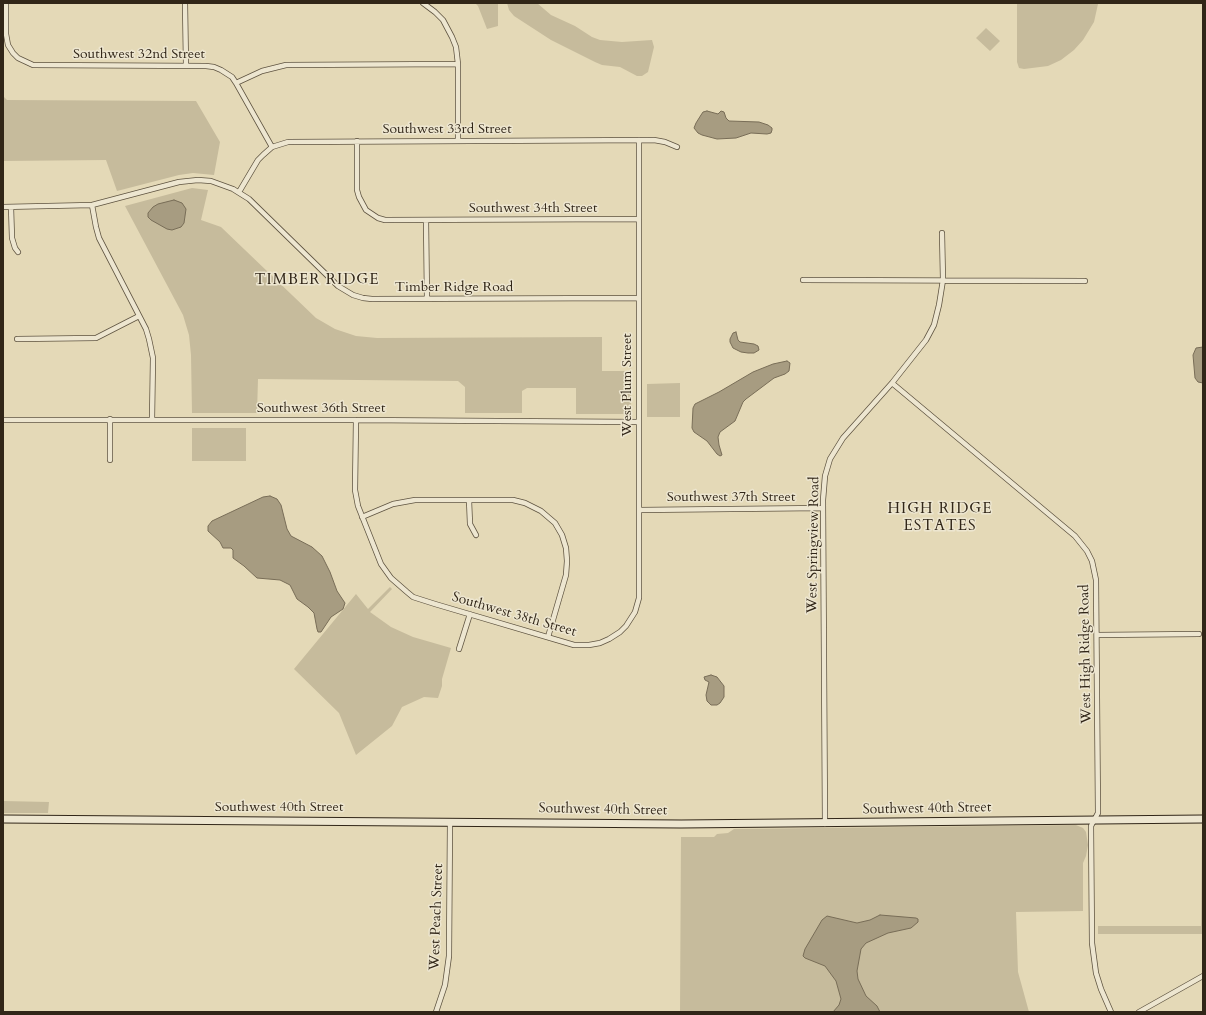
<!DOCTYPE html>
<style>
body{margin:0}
#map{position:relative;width:1206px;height:1015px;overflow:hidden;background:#e4d9b7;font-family:Cardo,serif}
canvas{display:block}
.frame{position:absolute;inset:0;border:4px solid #312618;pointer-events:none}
</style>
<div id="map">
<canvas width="1206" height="1015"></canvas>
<div class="frame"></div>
</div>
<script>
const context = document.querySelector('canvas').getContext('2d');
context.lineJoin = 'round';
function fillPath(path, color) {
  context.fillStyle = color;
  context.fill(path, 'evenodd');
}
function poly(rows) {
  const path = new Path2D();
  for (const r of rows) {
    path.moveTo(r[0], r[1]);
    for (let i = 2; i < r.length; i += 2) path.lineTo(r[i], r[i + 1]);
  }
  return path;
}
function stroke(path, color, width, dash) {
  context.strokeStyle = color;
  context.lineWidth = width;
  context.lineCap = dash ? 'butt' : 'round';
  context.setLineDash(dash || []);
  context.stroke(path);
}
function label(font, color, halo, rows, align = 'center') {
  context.font = font + ' Cardo,serif';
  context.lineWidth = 3;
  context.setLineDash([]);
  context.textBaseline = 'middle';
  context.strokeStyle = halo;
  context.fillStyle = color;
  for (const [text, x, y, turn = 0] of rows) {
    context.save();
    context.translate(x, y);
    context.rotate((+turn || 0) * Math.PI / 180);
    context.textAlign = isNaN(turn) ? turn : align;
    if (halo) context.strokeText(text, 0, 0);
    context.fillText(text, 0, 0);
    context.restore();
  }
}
fillPath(poly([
 [475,3,498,3,498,26,487,29,478,6],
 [507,3,537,3,551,15,575,26,592,37,600,40,622,42,652,40,654,47,648,72,642,76,637,76,620,67,602,65,595,62,551,40,514,16,509,10],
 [1017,3,1098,3,1098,4,1094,22,1083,40,1074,50,1061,60,1048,66,1024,69,1019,68,1017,62],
 [986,28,1000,41,990,51,976,38],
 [3,96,7,100,196,101,220,142,214,175,193,173,179,175,117,191,106,160,3,161],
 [192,188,208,190,201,220,221,227,316,318,335,329,356,336,377,338,602,337,602,371,631,371,631,414,576,414,576,388,527,388,522,391,522,413,465,413,465,387,458,381,258,379,257,413,192,413,191,355,189,335,183,315,125,206],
 [680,383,680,417,647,417,647,384],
 [192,428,246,428,246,461,192,461],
 [390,587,392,589,370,612,391,627,413,637,451,648,442,679,442,686,438,698,424,697,402,707,392,726,356,755,339,713,294,669,356,594,368,609],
 [3,801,49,802,48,813,3,813],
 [1076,825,1083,828,1086,832,1088,845,1086,856,1083,863,1083,911,1016,912,1018,972,1029,1012,680,1012,681,837,714,837,717,834,728,833,734,829],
 [1202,832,1203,934,1098,934,1098,926,1201,926]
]), '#c6bb9c');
const water = poly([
 [707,111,718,114,721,111,724,112,726,118,729,121,759,122,768,125,772,128,772,130,771,133,767,134,751,133,736,138,717,139,702,135,698,133,694,128,696,123,701,115,703,112,707,111],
 [174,200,182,203,186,209,184,223,181,227,172,230,167,229,151,220,148,217,148,213,153,207,158,204,174,200],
 [736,332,738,340,740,342,754,344,758,346,759,350,754,353,748,353,741,352,733,348,730,342,730,339,733,333,736,332],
 [1203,347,1203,383,1198,382,1195,378,1193,355,1196,348,1203,347],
 [787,361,790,363,789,371,785,374,774,378,746,399,743,402,735,421,720,432,718,437,719,445,722,455,720,456,717,454,707,441,694,432,692,428,693,408,695,404,719,392,753,372,773,364,787,361],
 [270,496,277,499,281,505,287,529,291,536,312,547,322,556,330,572,337,591,345,603,343,609,331,617,321,632,318,632,317,629,314,613,308,607,297,599,290,585,280,580,257,578,244,566,233,558,233,550,231,548,223,548,220,542,208,531,208,526,212,521,263,497,270,496],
 [711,675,717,677,724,686,724,697,720,703,717,705,711,705,707,701,706,695,709,682,705,680,704,677,711,675],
 [880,915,916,918,918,919,918,922,911,928,888,933,866,943,861,949,857,971,858,979,866,996,877,1006,880,1012,833,1012,839,1005,841,999,836,981,825,966,805,958,803,956,805,949,822,920,827,916,857,923,870,920,880,915]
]);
fillPath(water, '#a79c81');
stroke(water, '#786d57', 1);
const minor = poly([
 [6,3,6,34,8,45,13,53,18,58,33,65,206,66,214,67,221,70,232,77,236,83,262,71,286,65,458,64],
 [185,3,186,65],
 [423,3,435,12,443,20,452,37,456,47,458,64,458,141],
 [236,83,272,147],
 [357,141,357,190,359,197,366,210,378,218,385,220,639,219],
 [239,192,258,160,263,155,272,147,288,142,654,140,665,142,677,147],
 [92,205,96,227,99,238,146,329,149,339,153,358,152,420],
 [3,207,92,205,179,182,198,180,211,181,233,189,249,199,338,286,353,295,363,298,372,299,639,298],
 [11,207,12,238,15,248,18,252],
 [426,220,427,299],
 [803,280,1085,281],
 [17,339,96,338,139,316],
 [892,383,1075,536,1087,551,1092,561,1096,580,1098,813,1091,826,1092,943,1096,973,1101,989,1111,1012],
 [3,420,356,420,639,422],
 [356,420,355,490,358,506,381,564,391,578,407,592,413,597,435,604,574,645,589,645,600,643,609,639,620,632,626,626,635,612,639,598,639,140],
 [110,460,110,419],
 [469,500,470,524,476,535],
 [639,510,823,508],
 [362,517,393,504,415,500,513,500,525,503,541,511,555,523,562,535,566,548,567,561,566,575,548,637],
 [1097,635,1199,634],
 [459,649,470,614],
 [825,824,823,500,825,476,830,459,843,438,892,383,926,340,934,325,939,305,943,280,942,233],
 [436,1012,445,985,449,956,450,822],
 [1139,1012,1203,976]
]);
const secondary = poly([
 [3,819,681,824,1203,819]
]);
stroke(minor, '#5e5340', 6);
stroke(secondary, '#312618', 9);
stroke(minor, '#ede6d0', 4.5);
stroke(secondary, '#ede6d0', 7);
label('14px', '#312618', '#ede6d0', [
 ["Southwest 32nd Street",139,55],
 ["Southwest 33rd Street",447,130],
 ["Southwest 34th Street",533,209],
 ["Timber Ridge Road",454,288],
 ["West Plum Street",628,385,-90],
 ["Southwest 36th Street",321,409],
 ["Southwest 37th Street",731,498],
 ["West Springview Road",814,545,-89],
 ["Southwest 38th Street",514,615,16],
 ["West High Ridge Road",1086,654,-91],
 ["Southwest 40th Street",279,808],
 ["Southwest 40th Street",927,809,-1],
 ["Southwest 40th Street",603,810,1],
 ["West Peach Street",437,917,-88]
]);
context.letterSpacing = '1px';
label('15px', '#312618', '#ede6d0', [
 ["TIMBER RIDGE",317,281],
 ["HIGH RIDGE",940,510],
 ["ESTATES",940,527]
]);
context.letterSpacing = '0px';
</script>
